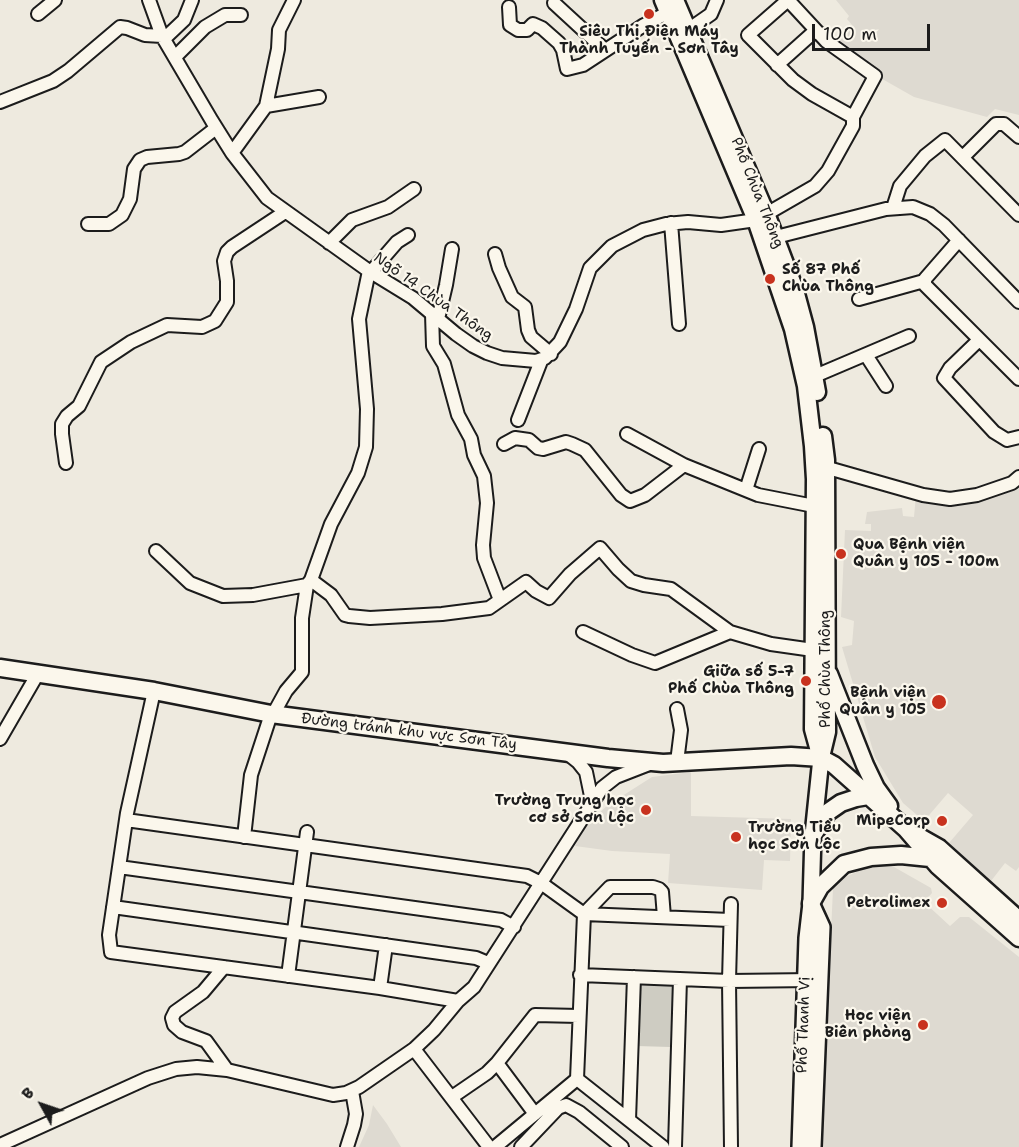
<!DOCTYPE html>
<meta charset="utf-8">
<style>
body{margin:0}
#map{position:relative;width:1019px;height:1147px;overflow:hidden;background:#eeeadf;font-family:"Shantell Sans",sans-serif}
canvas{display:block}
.north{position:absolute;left:12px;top:1075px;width:60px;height:60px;-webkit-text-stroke:4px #fbf7ec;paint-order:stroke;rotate:310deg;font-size:16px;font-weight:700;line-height:24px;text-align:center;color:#1c1c1c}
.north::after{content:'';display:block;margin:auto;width:21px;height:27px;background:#1c1c1c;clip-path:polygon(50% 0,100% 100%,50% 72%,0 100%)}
.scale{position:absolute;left:812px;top:24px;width:118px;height:27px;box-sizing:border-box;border:3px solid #1c1c1c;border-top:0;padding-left:8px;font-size:18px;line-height:21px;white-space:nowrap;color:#1c1c1c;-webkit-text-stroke:4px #fbf7ec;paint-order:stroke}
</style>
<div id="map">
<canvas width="1019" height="1147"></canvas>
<div class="north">B</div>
<div class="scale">100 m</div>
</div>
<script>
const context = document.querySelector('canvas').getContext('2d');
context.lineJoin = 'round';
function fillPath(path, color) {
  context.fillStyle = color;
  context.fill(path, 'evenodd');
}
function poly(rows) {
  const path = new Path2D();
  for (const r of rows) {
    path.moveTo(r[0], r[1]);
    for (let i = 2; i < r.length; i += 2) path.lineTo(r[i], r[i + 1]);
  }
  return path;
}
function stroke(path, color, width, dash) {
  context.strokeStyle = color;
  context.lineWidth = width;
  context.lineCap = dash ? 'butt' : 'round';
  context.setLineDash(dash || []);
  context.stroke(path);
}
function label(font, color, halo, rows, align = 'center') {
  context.font = font + ' "Shantell Sans",sans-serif';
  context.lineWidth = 4.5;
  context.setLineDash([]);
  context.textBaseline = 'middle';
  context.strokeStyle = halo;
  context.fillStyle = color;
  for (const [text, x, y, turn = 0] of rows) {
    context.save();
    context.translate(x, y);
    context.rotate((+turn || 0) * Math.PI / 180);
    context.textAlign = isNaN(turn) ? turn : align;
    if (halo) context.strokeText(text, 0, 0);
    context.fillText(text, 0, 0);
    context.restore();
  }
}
fillPath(poly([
 [836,0,1019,0,1019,115,995,109,987,117,914,97,877,76,835,43,852,25,847,19,849,16],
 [1019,480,1019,867,1016,871,1005,863,991,881,949,843,973,815,948,793,924,821,903,803,875,757,842,647,852,645,854,621,841,617,845,530,871,531,871,524,865,524,867,512,902,508,903,516,914,517,916,495,950,500],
 [691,772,691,816,791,819,790,861,764,860,762,890,668,883,670,854,612,851,575,846,585,826,608,805,652,777],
 [875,866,894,867,931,888,932,893,924,902,950,926,960,917,969,917,1019,957,1019,1147,821,1147,833,889,839,880,865,868],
 [373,1105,387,1124,401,1147,359,1147,369,1125]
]), '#dedad1');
fillPath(poly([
 [639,984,673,986,670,1047,637,1046]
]), '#ceccc2');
const minor = poly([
 [149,0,162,36,212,121,232,153,267,198,369,271,413,298,456,334,473,346,487,353,502,358,536,361,545,358,560,342,576,309,590,268,612,246,643,230,666,224,688,222,721,225,756,220,815,186,828,171,853,126,853,117,875,76,826,41,788,0],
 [788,0,748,35,793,80,812,94,853,117],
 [554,3,605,50],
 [509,7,510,25,518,30,527,30,533,24,542,28,559,43,563,50,567,69,583,65,644,25,667,13],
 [38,14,55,0],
 [688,30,711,14,717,0],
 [164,39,184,20,192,0],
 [175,57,205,27,225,15,241,15],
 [777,65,815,31],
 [0,102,53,81,68,71,120,27,127,28,145,35,162,36],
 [266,106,319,97],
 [232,153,266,106,278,49,279,30,294,0],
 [963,157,996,124,1004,124,1019,137],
 [893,208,900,186,925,156,945,140,1019,215],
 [671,223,679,324],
 [88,224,109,224,122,215,130,199,134,169,140,160,147,157,179,154,185,152,216,128],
 [776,237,886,209,913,207,930,214,944,225,1019,302],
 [959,240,925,279,925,285,1019,379],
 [329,243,352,220,388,207,414,189],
 [495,254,499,268,512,297,525,307,528,330,531,337,551,354],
 [371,272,397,242,408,235],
 [859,299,924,281],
 [432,314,433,346,444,364,458,415,471,439,474,455,484,476,487,503,483,545,484,558,500,600],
 [438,319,446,285,452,249],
 [979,340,950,368,944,378,994,432,1007,440,1019,437],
 [866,355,886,386],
 [815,376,909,336],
 [518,420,541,361],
 [627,434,684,465,758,495,814,506],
 [504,444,515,438,529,440,538,448,543,449,566,442,572,444,585,450,621,495,630,501,645,495,684,465],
 [66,463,62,434,62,424,67,416,79,406,101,362,131,342,167,325,202,327,215,321,227,302,227,281,224,261,227,252,232,247,285,212],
 [821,466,923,495,950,499,977,495,1012,483,1019,477],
 [746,490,759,449],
 [156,551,190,583,223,596,253,595,307,585],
 [311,580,331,595,345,615,349,616,370,618,442,614,489,608,526,582,536,591,549,598,570,574,600,548,618,569,631,581,644,585,671,589,730,632,771,644,813,650],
 [583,632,632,655,655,663,730,632],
 [154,691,127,813,109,935,111,952,380,988,458,1001],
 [0,739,37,675],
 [568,754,578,762,586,772,592,801],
 [677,762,681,730,677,709],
 [126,820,527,876,541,883,584,914,730,920],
 [244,837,251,775,271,714,275,711,286,691,302,672,302,618,307,585,311,580,331,524,358,473,366,447,367,409,359,319,369,271],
 [119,867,501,920,514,927],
 [113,907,476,958,488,963],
 [224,967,203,992,175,1012,172,1018,174,1025,182,1032,206,1041,227,1070],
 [580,975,729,981,813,980],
 [288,976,307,832],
 [380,988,386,945],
 [414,1049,489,1147],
 [497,1063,535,1114],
 [577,1079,663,1147],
 [452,1097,487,1073,497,1063,535,1015,579,1016],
 [629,1120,634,977],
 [0,1145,148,1078,176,1069,197,1067,227,1070,333,1095,346,1093,359,1087,414,1049,434,1030,458,1001,474,987,602,788,616,777,652,763],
 [347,1147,354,1125,356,1114,352,1091],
 [495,1147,577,1079,584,914,610,887,653,887,659,889,662,892,664,917],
 [521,1147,558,1108,566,1105,579,1112,622,1147],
 [675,1147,680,979],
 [731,1147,729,981,731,904]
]);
const major = poly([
 [811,903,822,927,813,1147],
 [800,1147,807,938,811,903,813,835,821,758]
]);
const highway = poly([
 [663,0,756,220,793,329,806,386,813,446,815,479,813,729,821,758],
 [675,0,767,216,795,290,805,327,817,392],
 [0,668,154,691,271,714,608,758,663,763,791,756,821,758,834,765,906,829,938,866,1019,938],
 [829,674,865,765,876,788,889,806],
 [821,757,827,732,826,460,823,436],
 [813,835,828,812,841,803,856,798,868,796],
 [916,835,939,848,1019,920],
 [811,903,820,887,844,864,871,857,901,855,930,858,933,855]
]);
stroke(minor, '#1c1c1c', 16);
stroke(major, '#1c1c1c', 20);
stroke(highway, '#1c1c1c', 21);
stroke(minor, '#fbf7ec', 12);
stroke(major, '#fbf7ec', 15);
stroke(highway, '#fbf7ec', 16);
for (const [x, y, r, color] of [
 [649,14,6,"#c8321e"],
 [770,279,6,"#c8321e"],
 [841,554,6,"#c8321e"],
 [806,681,6,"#c8321e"],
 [939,702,8,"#c8321e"],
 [646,810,6,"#c8321e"],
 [942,821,6,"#c8321e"],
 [736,837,6,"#c8321e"],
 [942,903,6,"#c8321e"],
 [923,1025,6,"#c8321e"]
]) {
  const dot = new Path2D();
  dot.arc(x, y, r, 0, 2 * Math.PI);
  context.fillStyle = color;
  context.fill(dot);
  stroke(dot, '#fbf7ec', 2);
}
label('bold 15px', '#1c1c1c', '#fbf7ec', [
 ["Siêu Thị Điện Máy",649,32,"center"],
 ["Thành Tuyến - Sơn Tây",649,49,"center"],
 ["Số 87 Phố",782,270,"left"],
 ["Chùa Thông",782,287,"left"],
 ["Qua Bệnh viện",853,545,"left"],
 ["Quân y 105 - 100m",853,562,"left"],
 ["Giữa số 5-7",794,672],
 ["Phố Chùa Thông",794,689],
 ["Bệnh viện",926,693],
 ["Quân y 105",926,710],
 ["Trường Trung học",634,801],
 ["cơ sở Sơn Lộc",634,818],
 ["MipeCorp",930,821],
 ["Trường Tiểu",748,828,"left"],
 ["học Sơn Lộc",748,845,"left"],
 ["Petrolimex",930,903],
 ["Học viện",911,1016],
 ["Biên phòng",911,1033]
], 'right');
label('15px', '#1c1c1c', '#fbf7ec', [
 ["Phố Chùa Thông",757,193,68],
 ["Ngõ 14 Chùa Thông",433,297,35],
 ["Phố Chùa Thông",826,669,-90],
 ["Đường tránh khu vực Sơn Tây",409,732,7],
 ["Phố Thanh Vị",804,1025,-88]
]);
</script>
